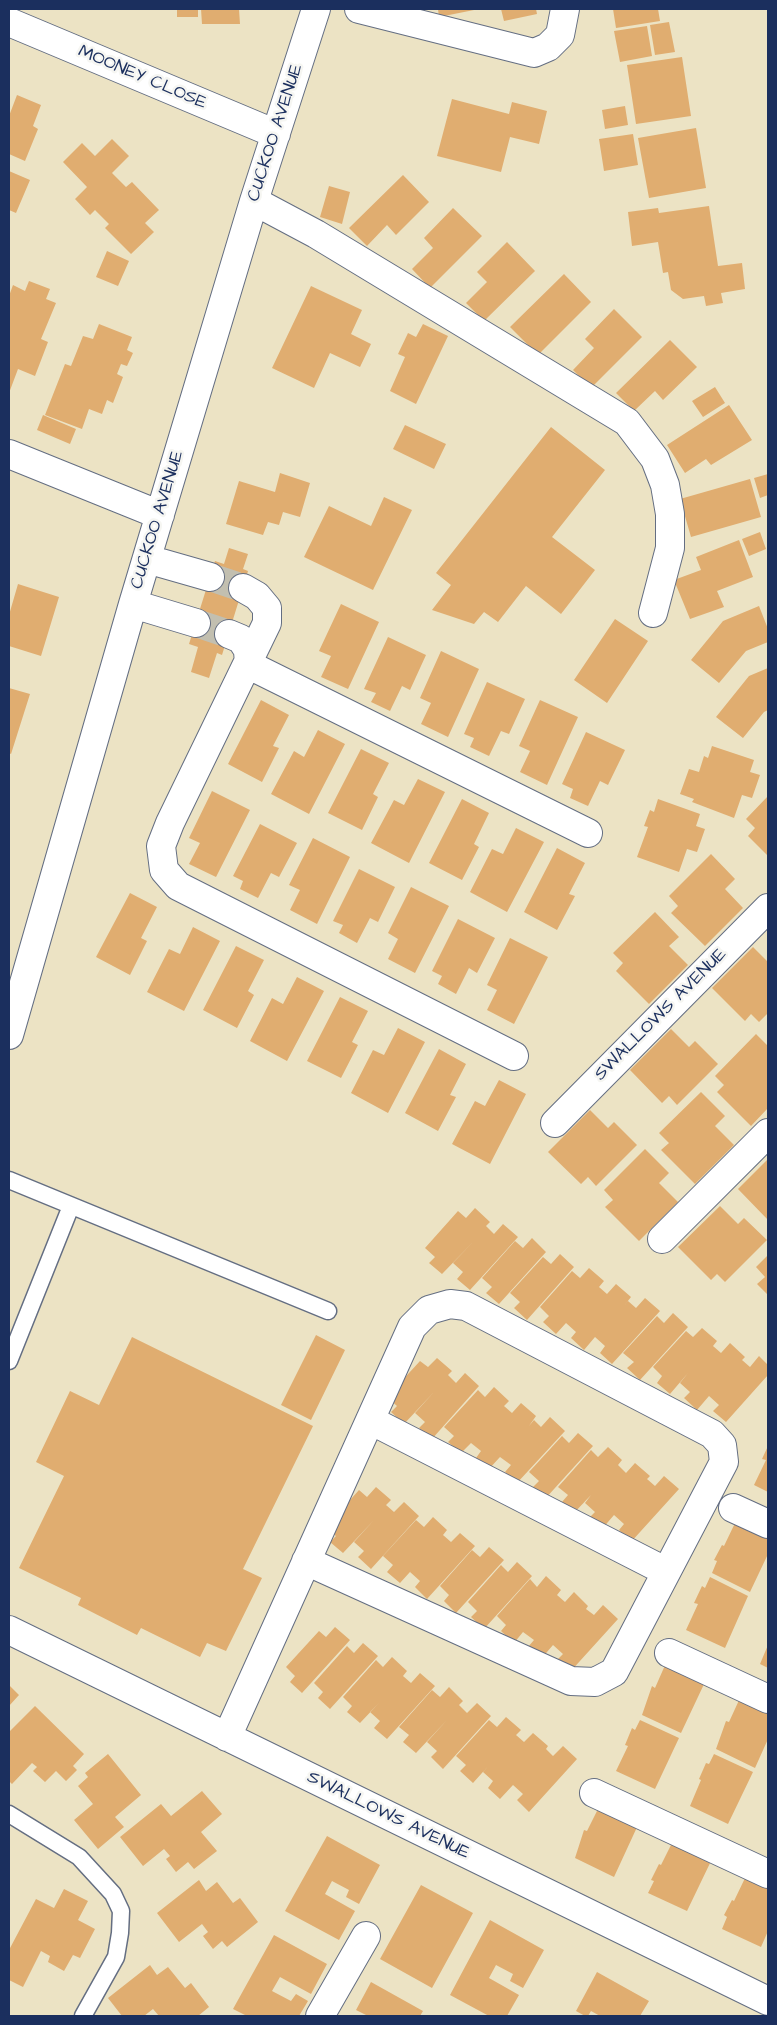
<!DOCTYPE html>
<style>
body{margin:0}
#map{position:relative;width:777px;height:2025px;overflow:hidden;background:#ece3c4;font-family:"Architects Daughter",sans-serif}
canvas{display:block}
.frame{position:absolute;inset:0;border:10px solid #1b2f5e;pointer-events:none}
</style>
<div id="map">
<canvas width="777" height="2025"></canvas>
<div class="frame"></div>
</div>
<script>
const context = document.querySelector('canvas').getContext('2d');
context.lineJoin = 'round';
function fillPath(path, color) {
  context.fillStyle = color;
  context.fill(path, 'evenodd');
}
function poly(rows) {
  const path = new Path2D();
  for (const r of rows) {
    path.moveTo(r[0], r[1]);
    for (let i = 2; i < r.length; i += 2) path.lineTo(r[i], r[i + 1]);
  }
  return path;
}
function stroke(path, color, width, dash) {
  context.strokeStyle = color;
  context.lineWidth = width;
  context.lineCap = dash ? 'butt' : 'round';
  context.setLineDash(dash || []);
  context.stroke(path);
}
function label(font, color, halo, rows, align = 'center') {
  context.font = font + ' "Architects Daughter",sans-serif';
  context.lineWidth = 5;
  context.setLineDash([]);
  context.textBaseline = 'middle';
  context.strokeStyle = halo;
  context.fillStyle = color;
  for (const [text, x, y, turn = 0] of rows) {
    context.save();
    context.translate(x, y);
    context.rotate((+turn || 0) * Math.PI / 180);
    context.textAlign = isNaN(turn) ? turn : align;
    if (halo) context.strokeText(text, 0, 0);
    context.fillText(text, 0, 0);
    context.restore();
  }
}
fillPath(poly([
 [177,9,198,9,198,17,177,17],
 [201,9,239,9,240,24,202,24],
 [438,9,474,9,474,10,439,17],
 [501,9,536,9,537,14,504,21],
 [613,9,658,9,660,21,616,28],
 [669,22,675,52,655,55,650,25],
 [647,26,652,56,620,62,614,31],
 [682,57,691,116,636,124,627,65],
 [17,95,41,105,33,126,38,129,25,161,9,154,9,116],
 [452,99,509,114,512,102,547,111,539,144,510,137,501,172,437,156],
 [625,106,628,125,605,129,602,110],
 [696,128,706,188,649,198,638,138],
 [633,134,638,165,604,171,599,139],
 [112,139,129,156,112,173,126,187,132,182,159,210,145,223,154,232,131,254,105,228,109,224,95,210,90,215,75,199,87,187,63,162,82,143,95,156],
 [9,171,30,180,16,213,9,210],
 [403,175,429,202,396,235,387,225,367,246,349,228],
 [329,186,350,192,342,224,320,217],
 [709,206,718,266,742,263,745,289,721,293,723,303,706,306,704,296,683,299,671,290,668,272,663,273,658,242,632,246,628,212,658,208,659,213],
 [453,208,482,236,430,288,412,269,433,248,424,238],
 [507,242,535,271,484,321,466,303,487,282,477,272],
 [107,251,129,261,118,286,96,277],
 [564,274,591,302,538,355,510,327],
 [29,281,50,289,46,299,56,303,41,339,48,342,35,376,18,369,9,393,9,296,13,285,25,291],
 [311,286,362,310,351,334,371,344,360,367,330,353,314,388,272,368],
 [614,309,642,337,591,388,573,370,594,348,585,339],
 [99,324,132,337,127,350,133,353,127,366,121,364,117,374,123,377,113,403,107,400,102,414,89,409,82,429,45,415,65,364,71,366,83,336,93,339],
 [423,324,448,336,416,404,390,391,405,357,398,354,408,333,416,337],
 [670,340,697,367,663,400,655,391,634,411,616,393],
 [715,387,725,403,703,417,692,401],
 [729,405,752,440,711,465,706,459,685,473,667,445],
 [43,415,76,429,70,444,37,430],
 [405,425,446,444,434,469,393,449],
 [551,427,605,470,552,537,595,570,561,614,526,586,498,622,484,612,474,624,432,610,451,585,436,573],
 [280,473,310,483,300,517,283,512,279,525,268,522,263,535,226,524,239,481,275,492],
 [768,474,768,495,760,498,754,478],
 [750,479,761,517,691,537,680,499],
 [384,497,412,510,373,590,304,557,329,506,371,526],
 [760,532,766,549,749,556,742,539],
 [739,540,753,577,717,591,724,607,690,619,674,580,701,570,696,557],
 [229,548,248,554,243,569,248,571,222,655,217,653,209,678,191,672,198,647,189,644,215,561,224,564],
 [18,584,59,597,41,656,9,646,9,615],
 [341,604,379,622,348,689,321,677,331,656,319,651],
 [759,606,768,629,768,642,746,651,719,683,691,660,723,621],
 [615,619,648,641,607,703,574,680],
 [388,637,426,655,410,690,402,686,390,711,371,702,376,693,364,689],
 [441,651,479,669,448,737,421,724,431,703,420,698],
 [768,668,768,710,764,712,743,738,716,717,749,676],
 [487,682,525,699,509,734,501,731,489,756,470,747,474,738,464,734],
 [9,688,30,694,11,754,9,753],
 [261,700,289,715,273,746,279,748,262,782,228,764],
 [540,700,578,717,547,785,520,772,530,751,519,746],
 [318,730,345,744,309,814,271,794,294,751,304,757],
 [586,732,625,750,608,785,600,781,588,806,570,798,573,789,562,784],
 [712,746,754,760,750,772,760,775,752,798,742,795,734,818,692,802,694,799,680,794,689,769,699,772,704,756,708,758],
 [361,749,389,763,373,794,378,797,362,830,328,813],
 [418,779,445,792,409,863,371,843,394,800,404,805],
 [212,791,250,810,216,877,189,864,200,843,189,838],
 [768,796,768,856,748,836,755,828,746,819],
 [462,799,489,813,474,844,479,847,462,880,429,863],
 [658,799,700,814,696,826,705,829,697,852,687,849,679,872,637,857,648,827,644,826,650,810,654,812],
 [260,824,297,843,279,877,271,873,258,898,240,889,243,881,233,876],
 [516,828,544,842,507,912,470,892,492,849,503,854],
 [313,838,350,857,317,924,290,910,300,890,289,885],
 [557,848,585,863,569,894,575,896,557,930,524,912],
 [711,854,735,879,725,889,743,908,705,946,671,913,678,906,669,896],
 [359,869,395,887,378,922,370,918,357,943,339,933,343,925,333,921],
 [411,887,449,906,415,973,388,959,398,939,388,933],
 [130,893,157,907,141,938,147,941,130,975,96,957],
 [655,912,679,937,669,946,688,965,649,1004,616,971,623,963,613,953],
 [458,919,495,938,477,973,469,968,456,994,438,984,442,976,432,971],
 [193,927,220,941,184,1011,147,992,169,949,180,954],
 [510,938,548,957,514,1024,487,1010,497,990,487,985],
 [236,946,264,960,248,991,254,995,237,1028,203,1010],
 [753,947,768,962,768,1013,759,1022,751,1014,745,1021,712,988],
 [297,977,324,991,287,1061,250,1041,272,998,283,1004],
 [340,997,368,1011,352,1042,358,1045,341,1078,307,1061],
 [398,1028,425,1042,388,1113,351,1093,373,1050,384,1055],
 [671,1029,689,1047,695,1041,718,1064,677,1105,669,1096,662,1103,630,1070],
 [756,1034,768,1046,768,1108,751,1126,717,1092,724,1085,715,1076],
 [439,1049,466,1064,450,1095,456,1097,438,1131,405,1113],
 [499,1080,526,1094,490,1164,452,1144,475,1101,485,1106],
 [701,1092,725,1116,715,1126,734,1145,695,1184,661,1150,669,1143,659,1133],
 [590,1110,608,1128,614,1122,637,1145,596,1186,588,1177,581,1184,548,1152],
 [645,1149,669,1173,659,1183,678,1202,639,1241,605,1207,613,1200,604,1190],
 [768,1159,768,1220,738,1189],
 [720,1206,738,1224,744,1218,767,1240,725,1282,717,1274,711,1280,678,1247],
 [475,1208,490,1222,486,1226,494,1234,503,1224,518,1237,470,1290,457,1279,463,1272,453,1263,473,1242,442,1274,429,1263,435,1257,425,1248,458,1211,466,1218],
 [532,1238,546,1252,499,1304,486,1293,492,1287,482,1278,515,1241,523,1248],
 [560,1254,574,1267,527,1320,514,1308,520,1302,510,1293,543,1257,551,1264],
 [768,1255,768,1295,757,1284,765,1277,756,1267],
 [589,1268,604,1281,599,1287,607,1294,616,1284,631,1297,624,1306,628,1301,636,1308,645,1298,660,1311,612,1364,600,1353,605,1346,595,1337,584,1350,571,1338,576,1332,566,1323,556,1334,543,1322,549,1316,540,1307,572,1271,580,1278],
 [673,1313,688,1327,640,1380,627,1368,634,1362,623,1353,657,1316,664,1323],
 [702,1328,717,1341,713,1346,721,1353,730,1343,745,1357,742,1360,750,1367,759,1356,768,1365,768,1375,726,1422,713,1411,719,1405,709,1396,697,1410,684,1398,690,1392,680,1383,688,1373,670,1394,657,1383,662,1376,653,1367,686,1331,693,1337],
 [316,1335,345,1350,311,1420,281,1405],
 [132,1337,313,1426,243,1569,262,1578,226,1651,207,1643,200,1657,141,1628,137,1635,78,1605,81,1598,19,1568,64,1476,36,1462,70,1391,99,1405],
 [437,1358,452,1371,448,1375,456,1383,465,1373,479,1386,432,1439,419,1428,425,1422,415,1413,434,1392,404,1424,391,1412,397,1406,387,1397,420,1361,428,1367],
 [494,1387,509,1401,504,1406,512,1413,521,1403,536,1416,529,1426,534,1420,541,1427,550,1417,565,1431,517,1483,505,1472,511,1465,500,1457,488,1470,476,1458,481,1451,471,1443,461,1453,448,1442,454,1436,444,1427,478,1390,485,1397],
 [578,1433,593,1446,545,1499,533,1487,539,1481,529,1472,562,1436,569,1443],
 [768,1446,768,1492,754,1485,766,1460,762,1459],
 [608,1447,622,1460,618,1465,626,1473,635,1463,650,1476,647,1479,655,1486,664,1476,679,1489,631,1542,619,1530,624,1524,614,1515,602,1529,589,1518,595,1512,585,1503,591,1495,574,1513,562,1502,568,1495,558,1487,591,1450,598,1457],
 [376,1487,391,1500,386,1505,394,1512,404,1502,419,1516,371,1569,358,1557,364,1551,354,1542,374,1520,343,1553,330,1542,336,1536,326,1527,359,1490,367,1497],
 [433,1517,447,1530,443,1535,451,1542,460,1533,475,1546,427,1599,415,1587,420,1581,410,1572,419,1562,400,1583,387,1572,393,1565,383,1556,416,1520,424,1527],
 [736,1521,768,1537,768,1554,750,1592,712,1573,717,1561,714,1560,722,1545,724,1546],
 [489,1547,504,1560,456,1613,444,1601,449,1595,440,1586,472,1550,480,1557],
 [517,1562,532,1576,484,1629,471,1617,477,1611,468,1602,501,1565,508,1572],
 [546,1576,561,1590,557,1595,565,1602,574,1592,588,1606,586,1609,594,1615,603,1605,618,1619,570,1672,557,1660,563,1654,553,1645,541,1659,528,1647,534,1640,523,1632,514,1643,501,1631,506,1625,497,1616,530,1579,537,1587],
 [710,1577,748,1596,725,1648,686,1630,698,1604,694,1603,702,1586,705,1588],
 [335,1627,350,1640,302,1693,290,1682,295,1676,286,1667,319,1631,326,1637],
 [363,1643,378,1656,330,1709,318,1698,323,1692,314,1683,347,1646,354,1653],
 [768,1645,768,1668,760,1664],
 [392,1657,407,1671,403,1676,411,1683,420,1673,435,1686,387,1739,374,1728,380,1721,370,1712,379,1703,360,1723,347,1712,352,1706,343,1697,376,1660,383,1667],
 [666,1663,705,1682,681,1733,642,1715,652,1686,655,1688],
 [9,1685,19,1695,9,1706],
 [449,1687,463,1701,459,1705,467,1713,477,1703,491,1716,443,1769,431,1757,437,1751,427,1742,447,1720,416,1753,403,1742,409,1735,399,1727,432,1690,440,1697],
 [740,1698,768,1711,768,1739,755,1768,716,1749,726,1721,729,1722],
 [35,1706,84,1754,73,1766,77,1770,66,1781,56,1771,45,1782,33,1771,37,1767,32,1763,12,1784,9,1781,9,1732],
 [506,1717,521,1730,516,1735,524,1742,533,1733,548,1746,546,1749,553,1756,563,1746,577,1759,529,1812,517,1800,523,1794,513,1785,500,1799,488,1788,493,1781,483,1772,490,1764,473,1783,460,1771,466,1765,456,1756,489,1720,497,1727],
 [640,1720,679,1738,655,1789,616,1771,628,1746,625,1745,632,1728,635,1730],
 [108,1754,141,1795,115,1817,124,1827,98,1849,74,1820,93,1804,78,1786,88,1777,85,1773],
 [714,1754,753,1772,728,1824,690,1806,701,1780,699,1779,706,1763,709,1764],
 [202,1791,222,1814,201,1832,217,1851,194,1869,188,1862,176,1872,166,1859,170,1856,164,1849,143,1866,120,1837,161,1804,171,1816],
 [599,1807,638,1825,614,1877,575,1858,584,1830,587,1831],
 [327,1836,380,1865,359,1904,346,1897,349,1890,332,1881,325,1894,355,1911,339,1940,285,1911],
 [673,1841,712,1859,687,1911,648,1893,654,1881,651,1880,659,1864,661,1865],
 [746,1876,768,1887,768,1931,761,1947,722,1929,727,1917,724,1915,732,1900,734,1901],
 [199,1880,206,1891,217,1882,233,1903,240,1898,258,1922,227,1947,222,1941,213,1949,203,1936,208,1932,202,1924,179,1942,157,1913],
 [421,1885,473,1913,432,1988,380,1959],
 [64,1889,88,1901,78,1920,95,1929,80,1958,73,1955,64,1971,48,1962,50,1956,41,1951,23,1987,9,1980,9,1950,36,1899,54,1908],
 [490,1920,544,1950,523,1988,510,1981,513,1974,496,1965,489,1978,519,1995,507,2016,489,2016,450,1995],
 [274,1935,327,1964,311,1994,280,1977,272,1991,291,2001,296,1994,308,2001,299,2016,247,2016,233,2009],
 [150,1965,157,1975,168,1967,185,1988,191,1983,209,2007,198,2016,159,2016,153,2009,144,2016,122,2016,108,1998],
 [597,1972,649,2001,640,2016,600,2016,591,2011,588,2016,585,2016,576,2011],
 [371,1982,423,2011,420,2016,368,2016,356,2010]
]), '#e0ad70');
stroke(poly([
 [210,577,243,588],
 [196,623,229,634]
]), '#c2bfb0', 28, [28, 14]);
const lane = poly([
 [9,1180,328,1311],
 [9,1361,71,1206],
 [9,1814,79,1857,113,1894,121,1911,120,1933,116,1957,83,2016]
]);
const street = poly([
 [359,9,534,53,548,47,560,35,565,9],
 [9,22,276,134],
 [254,201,316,234,627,422,655,459,665,485,670,514,670,548,653,613],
 [9,454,160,515],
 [147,559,210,577],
 [243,588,257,596,267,608,267,623,170,823,161,846,164,870,178,886,514,1056],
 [133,604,196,623],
 [229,634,241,639,248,650,249,665],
 [249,665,588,833],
 [9,1035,133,604,254,201,316,9],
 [555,1123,768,908],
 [662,1239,768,1133],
 [370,1420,665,1571],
 [733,1508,768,1524],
 [9,1630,768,2001],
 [669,1653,768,1699],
 [227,1737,412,1327,429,1310,450,1304,466,1306,712,1434,722,1445,724,1462,614,1672,595,1682,571,1681,306,1561],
 [594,1793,768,1874],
 [320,2016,366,1936]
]);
stroke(lane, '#646e82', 19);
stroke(street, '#646e82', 30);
stroke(lane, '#fff', 16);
stroke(street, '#fff', 28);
label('18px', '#1b2f5e', '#f6f6f2', [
 ["MOONEY CLOSE",142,78,23],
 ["CUCKOO AVENUE",276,133,-72],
 ["CUCKOO AVENUE",158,520,-73],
 ["SWALLOWS AVENUE",661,1015,-45],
 ["SWALLOWS AVENUE",388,1816,26]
]);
</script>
